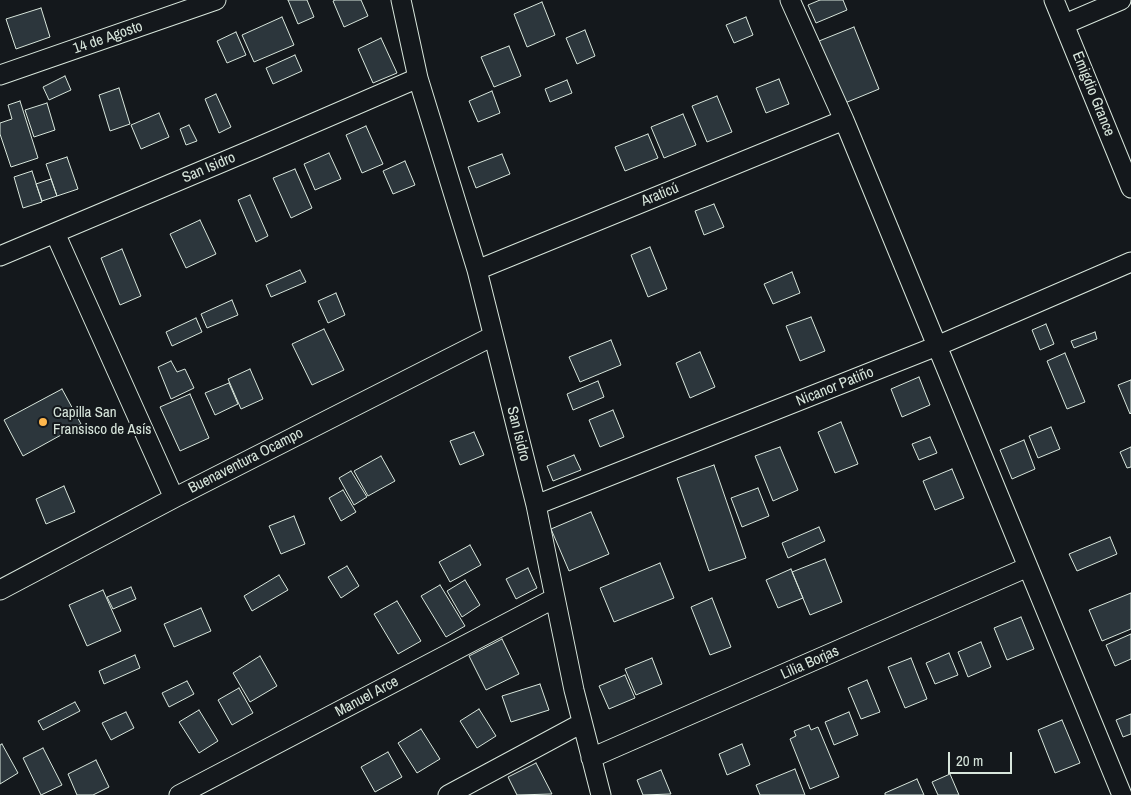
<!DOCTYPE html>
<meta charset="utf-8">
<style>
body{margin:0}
#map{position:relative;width:1131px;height:795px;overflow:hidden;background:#14181c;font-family:"Archivo Narrow",sans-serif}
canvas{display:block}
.scale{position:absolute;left:948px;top:752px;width:64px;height:22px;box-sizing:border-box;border:2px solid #d8e6dc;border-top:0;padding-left:6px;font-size:15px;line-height:18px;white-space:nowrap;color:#d8e6dc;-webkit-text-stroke:4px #14181c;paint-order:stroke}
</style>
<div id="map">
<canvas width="1131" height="795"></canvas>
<div class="scale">20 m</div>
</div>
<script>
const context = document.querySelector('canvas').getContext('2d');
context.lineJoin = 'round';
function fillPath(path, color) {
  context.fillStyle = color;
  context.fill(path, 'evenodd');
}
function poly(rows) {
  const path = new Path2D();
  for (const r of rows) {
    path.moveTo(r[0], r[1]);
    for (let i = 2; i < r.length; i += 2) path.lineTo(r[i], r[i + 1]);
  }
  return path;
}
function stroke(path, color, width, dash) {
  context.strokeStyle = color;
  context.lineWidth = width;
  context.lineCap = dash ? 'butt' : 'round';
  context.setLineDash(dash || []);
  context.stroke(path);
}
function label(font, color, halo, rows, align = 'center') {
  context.font = font + ' "Archivo Narrow",sans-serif';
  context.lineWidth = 4;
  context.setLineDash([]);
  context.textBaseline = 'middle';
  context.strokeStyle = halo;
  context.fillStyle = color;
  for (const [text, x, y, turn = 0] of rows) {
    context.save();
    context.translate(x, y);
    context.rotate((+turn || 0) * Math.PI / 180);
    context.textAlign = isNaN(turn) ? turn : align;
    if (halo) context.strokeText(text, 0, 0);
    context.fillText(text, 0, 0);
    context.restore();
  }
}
const building = poly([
 [288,0,307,0,314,17,298,24,288,0],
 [335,0,361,0,368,16,344,27,333,1,335,0],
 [820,0,843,0,847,10,816,23,808,5,820,0],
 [542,2,555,35,527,47,514,14,542,2],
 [41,8,50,37,16,49,6,19,41,8],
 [282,17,294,45,254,62,242,35,282,17],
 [746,17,753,35,734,43,726,25,746,17],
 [854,27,879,89,845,103,819,41,854,27],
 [585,30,595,56,577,64,566,38,585,30],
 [236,32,246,55,227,63,217,41,236,32],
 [381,38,397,73,373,83,358,49,381,38],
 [509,46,521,76,494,87,481,57,509,46],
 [295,55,302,71,273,84,266,68,295,55],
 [65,76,71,90,49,100,43,87,65,76],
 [779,79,789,104,766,113,756,88,779,79],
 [567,80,572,93,550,102,545,89,567,80],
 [119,88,130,124,110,131,99,95,119,88],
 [492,91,500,113,478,122,469,101,492,91],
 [216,94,231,127,219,133,205,99,216,94],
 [717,96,732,132,707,142,692,106,717,96],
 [20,101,38,158,11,167,0,134,0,123,12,119,8,105,20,101],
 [47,103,55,130,34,137,25,110,47,103],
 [159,113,169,137,141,149,131,125,159,113],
 [683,114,696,145,664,158,651,127,683,114],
 [189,125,197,141,186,145,180,129,189,125],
 [366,126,383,164,362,173,346,135,366,126],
 [648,134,658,158,625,171,615,147,648,134],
 [329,153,341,179,315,190,304,164,329,153],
 [502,154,510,174,476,188,468,167,502,154],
 [67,157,78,189,57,196,46,164,67,157],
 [405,161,415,185,393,194,383,171,405,161],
 [295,169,312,208,291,218,273,178,295,169],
 [32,171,42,202,23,208,14,177,32,171],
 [51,179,57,196,42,201,36,184,51,179],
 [250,195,268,236,256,242,238,200,250,195],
 [714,204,724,227,704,235,695,211,714,204],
 [200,220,216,254,186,268,170,234,200,220],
 [650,247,667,289,648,297,631,255,650,247],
 [122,249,141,296,120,305,101,258,122,249],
 [300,270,306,282,271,297,266,285,300,270],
 [792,272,800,293,773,304,764,284,792,272],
 [336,293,345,315,328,323,318,301,336,293],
 [232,300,238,315,207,328,201,314,232,300],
 [811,317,825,351,800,361,786,326,811,317],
 [196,318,202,332,172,346,166,332,196,318],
 [1046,324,1054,344,1040,350,1032,330,1046,324],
 [324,329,344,370,312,385,292,344,324,329],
 [1095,332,1097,339,1074,348,1071,341,1095,332],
 [611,340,621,365,580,382,569,357,611,340],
 [700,352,715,387,690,398,676,363,700,352],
 [1065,353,1085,402,1067,409,1047,361,1065,353],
 [171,361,177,372,185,369,194,388,171,399,158,367,171,361],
 [250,369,263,399,241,409,228,379,250,369],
 [919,377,930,405,902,417,891,389,919,377],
 [1131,380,1131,413,1130,414,1118,385,1131,380],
 [598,381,604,397,573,410,567,394,598,381],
 [229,383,238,404,215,415,205,393,229,383],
 [62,389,81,424,23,456,4,420,62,389],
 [190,394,209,438,180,451,160,407,190,394],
 [613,410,624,437,600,447,589,420,613,410],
 [841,422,858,464,835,473,818,432,841,422],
 [1051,427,1060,449,1038,458,1029,436,1051,427],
 [474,432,484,455,460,465,450,441,474,432],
 [930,437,937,453,919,460,912,444,930,437],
 [1024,440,1035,469,1012,479,1000,450,1024,440],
 [780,447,798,490,773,501,755,456,780,447],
 [1131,447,1131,467,1127,468,1120,452,1131,447],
 [574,455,581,470,553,481,547,466,574,455],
 [381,456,395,481,368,496,354,471,381,456],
 [714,465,746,558,709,571,677,478,714,465],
 [952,469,964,498,935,510,923,481,952,469],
 [351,471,367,497,354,505,339,478,351,471],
 [64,486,75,512,46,524,36,499,64,486],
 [758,488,769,516,742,527,731,498,758,488],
 [343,490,356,512,341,521,329,498,343,490],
 [591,512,609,554,569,571,551,529,591,512],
 [294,516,305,544,281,554,269,526,294,516],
 [819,527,825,541,788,558,782,543,819,527],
 [1110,537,1117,554,1077,571,1069,554,1110,537],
 [470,545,481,565,450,582,439,562,470,545],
 [825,559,842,602,810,615,792,572,825,559],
 [660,563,674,598,614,622,600,588,660,563],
 [347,566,359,586,341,598,328,577,347,566],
 [528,568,537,588,516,599,506,579,528,568],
 [791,569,803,598,778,608,766,580,791,569],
 [279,575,288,590,252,611,244,596,279,575],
 [465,580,480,605,462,617,447,591,465,580],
 [440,585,465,626,446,637,421,596,440,585],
 [131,587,136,599,113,609,107,597,131,587],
 [103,590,121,631,87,646,69,605,103,590],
 [1131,593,1131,629,1102,641,1089,610,1131,593],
 [712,598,731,647,710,655,691,607,712,598],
 [397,601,421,641,398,654,374,614,397,601],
 [201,608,211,631,174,647,164,624,201,608],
 [1021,617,1034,649,1007,660,994,628,1021,617],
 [1131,634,1131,659,1115,666,1106,645,1131,634],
 [502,639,519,674,486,690,469,656,502,639],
 [981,642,991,667,968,677,958,652,981,642],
 [949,653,958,675,935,684,926,663,949,653],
 [135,655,140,668,104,684,99,671,135,655],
 [260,656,277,686,250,702,233,673,260,656],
 [652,658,662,684,636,695,625,669,652,658],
 [911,658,927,699,905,708,888,667,911,658],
 [625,675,635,698,609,709,599,686,625,675],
 [867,680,880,712,861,719,848,688,867,680],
 [187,681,194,694,169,707,162,693,187,681],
 [540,684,549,710,511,722,502,696,540,684],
 [239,688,253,713,232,725,218,700,239,688],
 [75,702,80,711,43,730,38,721,75,702],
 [479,709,496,736,477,748,460,721,479,709],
 [199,710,218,741,199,753,179,722,199,710],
 [126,712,134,728,111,740,102,723,126,712],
 [849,712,858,735,834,745,825,722,849,712],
 [1131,714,1131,734,1123,737,1116,720,1131,714],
 [1062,720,1080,763,1055,773,1038,730,1062,720],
 [809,725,811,730,818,727,839,777,810,789,790,739,796,736,794,731,809,725],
 [421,729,440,759,417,773,398,743,421,729],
 [2,744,18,773,0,784,0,745,2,744],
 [742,744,750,765,727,775,719,754,742,744],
 [43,748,62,785,41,795,23,758,43,748],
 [388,752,402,777,375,792,361,767,388,752],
 [96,760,109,787,93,795,77,795,68,774,96,760],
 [536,763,552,794,517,795,508,777,536,763],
 [795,769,805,795,760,795,756,785,795,769],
 [661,770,671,794,643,795,637,780,661,770],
 [950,774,959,795,938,795,932,782,950,774],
 [917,779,924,795,885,795,885,793,917,779]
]);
fillPath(building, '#2c363c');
stroke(building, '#d8e6dc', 1);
const street = poly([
 [401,0,418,78,477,270,536,505,574,690,601,795],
 [790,0,844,120,1122,795],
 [1054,0,1131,188],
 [1065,24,1121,0],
 [0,75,216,0],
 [55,233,174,498],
 [0,256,256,148,418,78],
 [477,270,844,120],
 [536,505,937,346,1131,262],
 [0,590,174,498,493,336],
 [591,758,1028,567],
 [179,795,555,598],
 [448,795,582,723]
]);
stroke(street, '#d8e6dc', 21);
stroke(street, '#14181c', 19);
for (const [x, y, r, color] of [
 [43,422,5,"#ffb74d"]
]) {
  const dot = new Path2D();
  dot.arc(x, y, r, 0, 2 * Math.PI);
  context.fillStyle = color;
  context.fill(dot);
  stroke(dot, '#14181c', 2);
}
label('15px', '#d8e6dc', '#14181c', [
 ["14 de Agosto",108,38,-19],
 ["Emigdio Grance",1093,94,68],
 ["San Isidro",209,168,-23],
 ["Araticú",660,195,-22],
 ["Nicanor Patiño",835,387,-22],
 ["San Isidro",518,434,76],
 ["Buenaventura Ocampo",246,461,-27],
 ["Lilia Borjas",810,663,-24],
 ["Manuel Arce",367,697,-28]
]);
label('15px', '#d8e6dc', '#14181c', [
 ["Capilla San",53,413],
 ["Fransisco de Asís",53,430]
], 'left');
</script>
